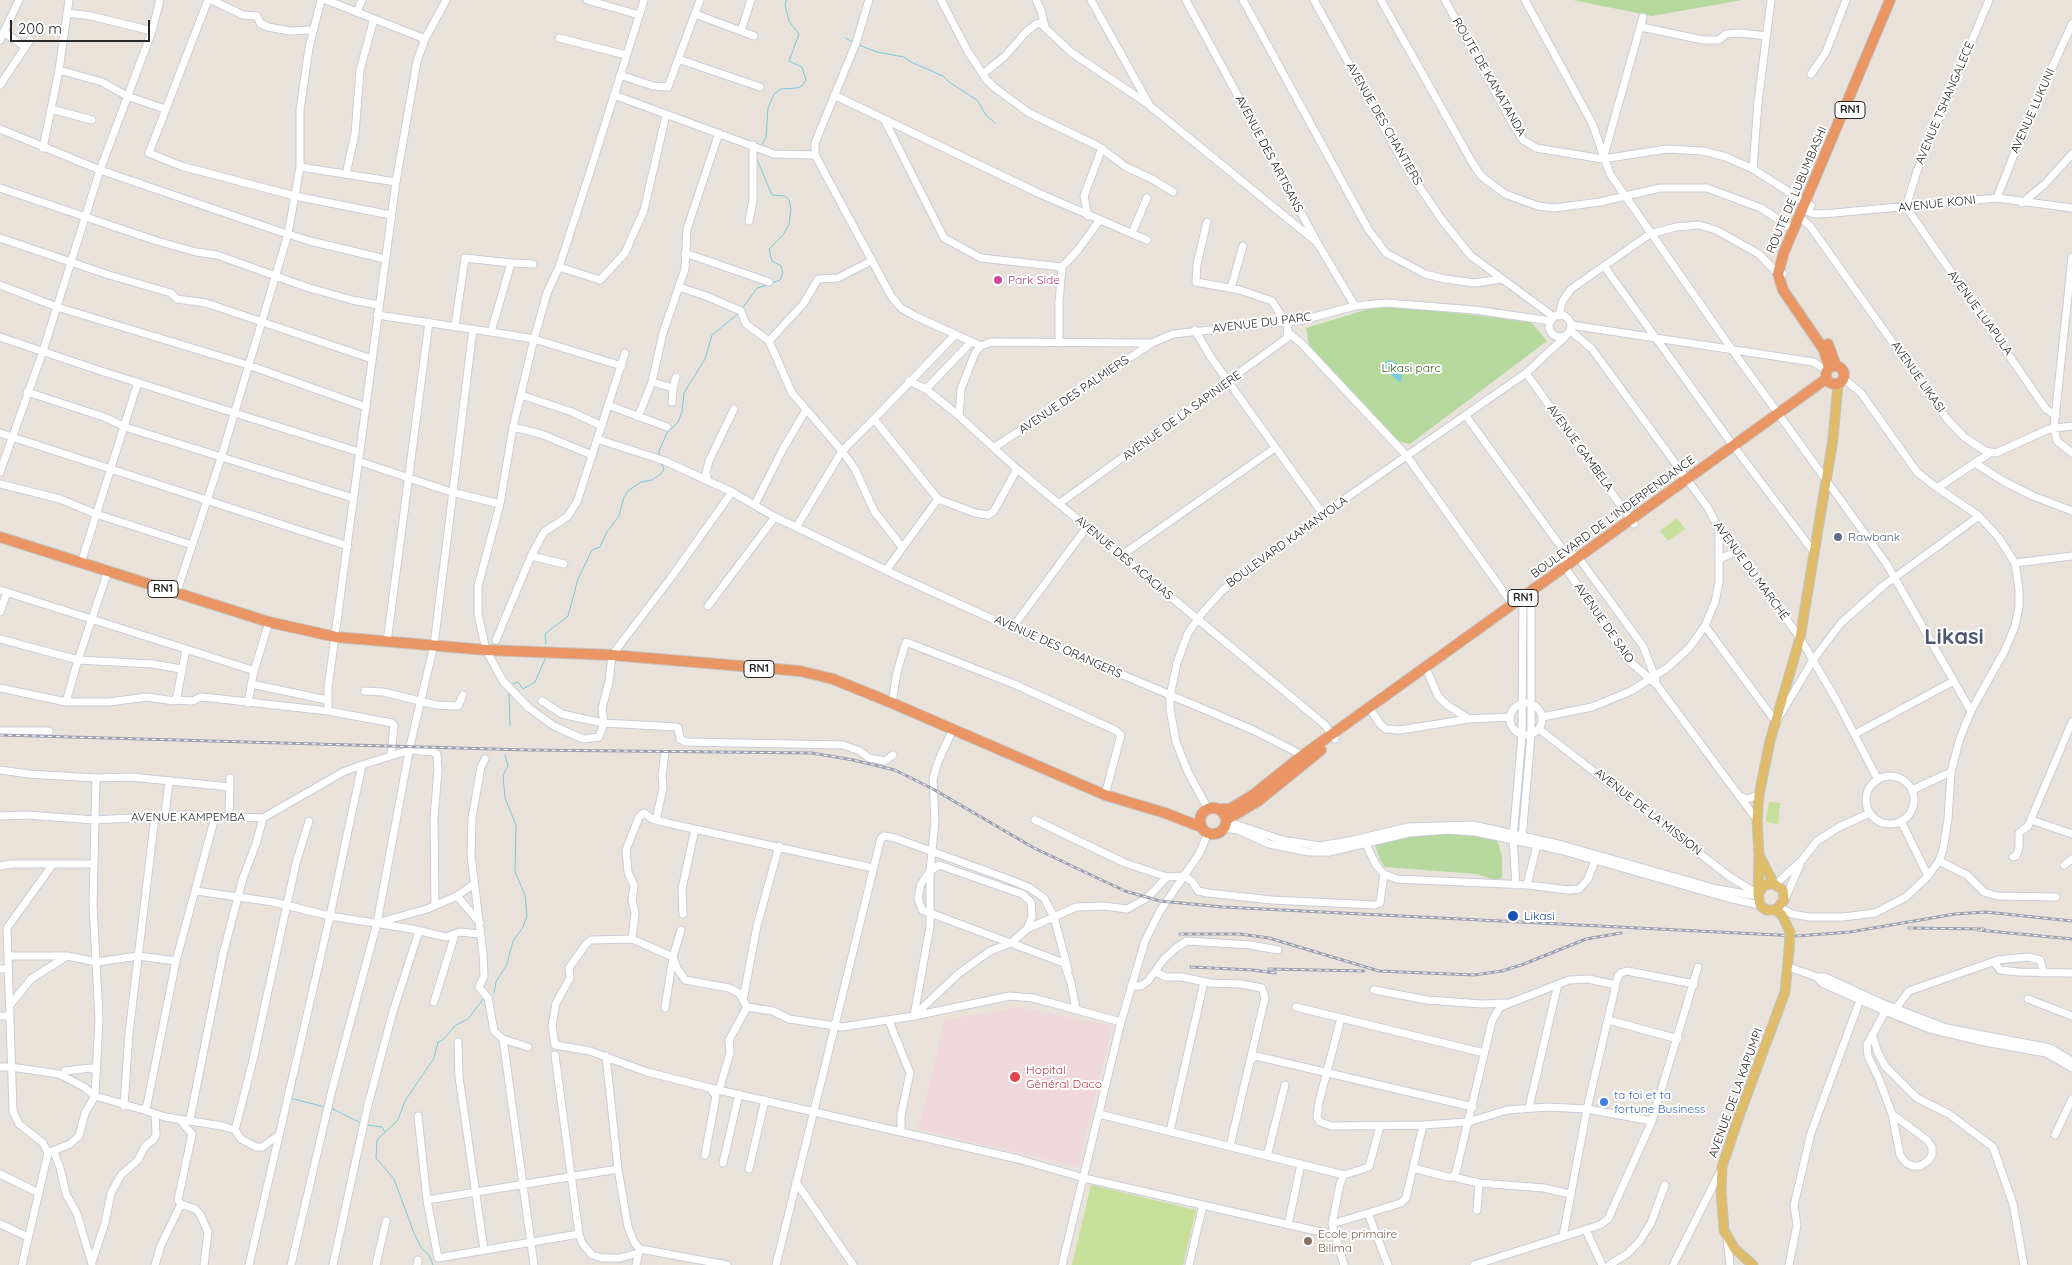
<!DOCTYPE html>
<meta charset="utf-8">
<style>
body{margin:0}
#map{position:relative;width:2072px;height:1265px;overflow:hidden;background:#e8e2db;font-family:Quicksand,sans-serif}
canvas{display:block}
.scale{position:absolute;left:10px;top:20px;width:140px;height:22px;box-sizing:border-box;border:2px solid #272727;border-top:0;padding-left:6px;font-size:15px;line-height:18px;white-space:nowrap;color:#272727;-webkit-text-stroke:4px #fff;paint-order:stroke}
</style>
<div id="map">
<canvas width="2072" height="1265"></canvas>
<div class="scale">200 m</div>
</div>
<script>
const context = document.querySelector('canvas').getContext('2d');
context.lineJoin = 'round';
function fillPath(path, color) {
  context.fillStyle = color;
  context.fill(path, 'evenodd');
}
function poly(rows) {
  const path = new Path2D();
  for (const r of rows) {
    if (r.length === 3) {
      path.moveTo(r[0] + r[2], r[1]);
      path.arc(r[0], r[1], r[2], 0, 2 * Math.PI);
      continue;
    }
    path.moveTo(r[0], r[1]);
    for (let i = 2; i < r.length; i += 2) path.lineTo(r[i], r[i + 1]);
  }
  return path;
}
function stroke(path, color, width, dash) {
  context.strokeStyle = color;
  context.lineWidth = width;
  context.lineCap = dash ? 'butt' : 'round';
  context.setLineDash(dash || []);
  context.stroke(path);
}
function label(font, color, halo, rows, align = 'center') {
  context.font = font + ' Quicksand,sans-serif';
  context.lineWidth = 4;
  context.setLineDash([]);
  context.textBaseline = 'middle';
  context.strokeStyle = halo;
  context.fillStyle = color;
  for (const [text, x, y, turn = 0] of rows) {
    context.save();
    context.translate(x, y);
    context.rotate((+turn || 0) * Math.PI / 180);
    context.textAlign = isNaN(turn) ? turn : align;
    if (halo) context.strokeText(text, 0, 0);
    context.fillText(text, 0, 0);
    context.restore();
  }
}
fillPath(poly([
 [1018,1007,1112,1026,1078,1167,918,1129,945,1020]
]), '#eed8db');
fillPath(poly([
 [1573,0,1742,0,1652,16],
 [1385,304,1531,322,1547,341,1410,444,1395,441,1309,345,1306,328],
 [1474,833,1496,837,1502,855,1502,878,1494,880,1477,874,1385,867,1380,860,1374,842,1405,835]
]), '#b5d99d');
fillPath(poly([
 [1677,518,1685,529,1668,541,1660,531],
 [1769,802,1780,803,1778,824,1766,822],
 [1091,1185,1196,1210,1183,1265,1072,1265]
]), '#c6df9a');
fillPath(poly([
 [1388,360,1397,363,1402,375,1401,382,1398,381,1385,369,1384,365]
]), '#79cadf');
stroke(poly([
 [845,38,853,42],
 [859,45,877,52,904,57,911,62,943,76,949,82,977,100,986,115,995,123],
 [761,146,766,137,768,108,774,94,781,89,797,88,802,86,806,80,802,67,789,61,799,34,789,21,785,5,786,0],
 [756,157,772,195,785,196,789,200,791,209,789,224,783,235,769,249,772,261,781,266,783,273,780,280,772,283],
 [742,309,757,288,769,285],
 [659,457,659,451,667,433,678,422,682,412,684,393,705,359,712,335,738,314],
 [546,644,545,634,568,616,578,579,592,550,600,547,607,532,619,516,624,497,628,491,641,482,652,480,661,474,664,469,661,463],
 [513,684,518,682,523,689,535,682,546,657],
 [509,693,510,726],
 [494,994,496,982,507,964,513,941,523,927,527,916,525,895,515,872,516,825,505,798,503,775,508,766,505,755],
 [290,1098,325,1107],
 [331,1108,361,1123],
 [367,1125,382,1127,385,1132],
 [433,1265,429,1255,422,1249,414,1233,394,1179,376,1158,377,1140,398,1120,405,1101,434,1058,438,1042,443,1040,456,1025,468,1019,484,998]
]), '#79cadf', 1);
const minor = poly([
 [208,0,149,153,181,166,295,196,391,215],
 [212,0,243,15,257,16,260,23,268,27,290,31,313,30],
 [326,0,425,39],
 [587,0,639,15],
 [644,0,590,172,559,267,547,293,534,339,513,427,500,504,478,586,478,614,486,650,503,681,529,708,554,726,583,739,599,737,604,723,602,708,609,682,612,655,670,579,732,492,775,517,902,578,1012,628,1253,730,1306,757],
 [869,0,856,43,815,143,815,155,891,296,901,308,915,316,981,346],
 [941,0,967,50,986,79,994,87,1029,113,1098,146,1126,167,1152,179,1173,192],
 [1036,0,1041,10,1045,27],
 [1091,0,1150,106,1314,240],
 [1186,0,1318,244,1355,306],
 [1243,0,1368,229,1386,253,1425,274,1445,279,1475,283,1501,279],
 [1314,0,1404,164,1442,220,1471,256,1554,317],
 [1381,0,1472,162,1481,176,1505,194,1538,206,1554,208,1600,202,1660,188,1707,188,1761,208,1793,229],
 [1445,0,1514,126,1523,140,1536,148,1603,159,1667,149,1703,151,1726,157,1753,169,1811,206],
 [1525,0,1592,123,1610,174,1733,351,1886,563,1971,711],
 [1989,0,1917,171,1906,207,2046,409,2056,416],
 [357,12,362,0],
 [67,13,91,16,152,31],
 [695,14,754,36],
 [1641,27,1703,40,1719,40,1726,34,1741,33,1766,36],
 [741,31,751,0],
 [5,33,24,46],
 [559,38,626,55],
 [0,40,19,0],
 [678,59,760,87],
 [59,70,102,82,127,96,165,109],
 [983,74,1005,56,1026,32,1036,24,1040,23,1072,53,1148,104],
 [1811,74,1826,52,1846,0],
 [620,75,653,86,668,87,700,0],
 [0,85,30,40],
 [614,95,774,154,815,155],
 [834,95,1038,193,1147,240],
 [51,109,92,120],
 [884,119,944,238,981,258,1062,267],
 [0,129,100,170,278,231,310,241,385,259],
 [43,148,59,70,69,0],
 [1603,159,1643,17],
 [300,167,396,182],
 [1753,169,1758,102,1771,0],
 [346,174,355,134,360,70,374,19],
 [0,188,157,241,196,252,217,255,306,287,352,300,379,305],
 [1997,198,2023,131,2072,24],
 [2022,203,2045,184,2072,154],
 [1802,210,1815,214,1834,213,1997,198,2072,208],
 [1088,216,1084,196,1102,148],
 [749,221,753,200,753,145],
 [1804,221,1810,226,1947,419,1964,437,1985,451,1996,453,2049,429,2072,426],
 [1132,233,1147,198],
 [0,238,109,275,171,293,177,299,206,303,372,359],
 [685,253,769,282],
 [2072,257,2054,428,2057,441,2072,453],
 [1604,266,1732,444,1813,551],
 [559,267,600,280,625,253,644,210,666,115],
 [0,285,57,307,248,365,366,407],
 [679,287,706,296,741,311,746,324,769,341,804,303,818,279,838,278,871,261],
 [1231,288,1243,246],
 [377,315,491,332,511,263,533,264],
 [1560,326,11],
 [1559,316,1562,302,1571,289,1650,234,1676,227,1699,225,1716,230,1759,254,1778,274,1783,274],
 [1571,325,1813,362,1826,370],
 [455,326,465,258,511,263],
 [1195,330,1210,356,1323,514],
 [1570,330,1592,349,1708,508,1719,529,1738,551,1800,638,1838,703,1878,780],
 [491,332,534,339,622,366],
 [1289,333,1302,344,1406,455,1513,605],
 [955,335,874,419,938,499,975,513,988,515,994,511,1017,469],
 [0,337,104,372,359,452],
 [769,341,792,393,842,451,874,419],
 [1059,343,1059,302,1062,267,1078,250,1099,221],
 [1526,373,1634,524],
 [909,381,926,389,959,416,1017,469,1325,725,1335,739],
 [652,382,673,388,676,377],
 [926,389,971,342],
 [27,392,104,417,125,427,353,498],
 [521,395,572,412,602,426],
 [672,402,673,388],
 [608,405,667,427],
 [959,416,961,389,975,353,981,346,991,342,1152,343],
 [1466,416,1564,551,1565,567,1628,660,1657,685,1757,820],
 [638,417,652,382,663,333,685,269,687,229,719,133],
 [513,427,541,434,592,455],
 [0,433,348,546],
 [597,439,665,461,732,492],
 [995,447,1152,343,1173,334,1303,320,1355,306,1386,303,1475,310,1551,321],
 [358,461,451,492,500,504],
 [1975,463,2003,481,2033,496,2072,511],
 [0,472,43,351,100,170,152,31,160,0],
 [708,481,706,473,709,461,734,409],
 [0,484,60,499,96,514,192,545],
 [1937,488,1990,453],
 [1060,503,1287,338,1288,326,1272,301,1240,290,1196,282,1197,264,1207,222],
 [755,504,783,449,806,410],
 [797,526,842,451,855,469,874,511,902,547],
 [1564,551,1578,557,1643,646,1656,680],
 [1122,555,1275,448],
 [531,556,564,564],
 [1719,559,1738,551],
 [81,563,138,382],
 [2015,563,2072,556],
 [887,569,938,499],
 [0,590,252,670,255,668,269,622],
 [176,594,221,458,288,234,300,167,300,110,309,48,321,0],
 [708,606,775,517],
 [0,612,7,592],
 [1705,626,1776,722,1813,660,1841,623,1883,586,1979,516],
 [1012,628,1087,527],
 [0,639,78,660,153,664,181,669],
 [496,640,531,556,544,532,567,517,577,502,625,353],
 [387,642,429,322],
 [1428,673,1438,696,1447,705,1469,719],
 [251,684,327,700],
 [0,688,66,702,109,702,147,697,174,701,177,696,186,649],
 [365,691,383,692,436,705,458,706,463,695],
 [175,700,193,701,200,697,212,698,328,711,392,723,394,726,391,754],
 [542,701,562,714,584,719,604,723,676,727,678,728,680,739,686,742,843,745,860,751,869,758,885,761,893,755],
 [66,702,78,660,108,571],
 [1526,719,16],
 [248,703,254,670],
 [892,703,897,672,906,642,1014,684,1115,730,1121,735,1105,795],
 [1369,707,1380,724,1386,729,1400,730,1469,719,1510,717],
 [328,711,328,688,396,182,417,61,425,39,446,0],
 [1542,717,1592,707,1631,691,1667,668,1689,648,1705,626,1715,602,1719,582,1719,529],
 [1539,729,1730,877,1758,894],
 [0,731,49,731],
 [1855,734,1952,682],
 [485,759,481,767,472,818,471,855,483,954,484,976,479,987,488,998,494,1031,503,1039,534,1265],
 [362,765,330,916,412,929,446,937,460,932,480,934],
 [0,770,29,774,96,778,93,905,99,1019,95,1096,85,1113,79,1136,70,1144,48,1153],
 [1890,800,24],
 [96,778,131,777,230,787],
 [1912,790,1951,772],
 [1739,796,1747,799,1759,795],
 [1208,809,1188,772,1176,742,1170,709,1170,696,1177,663,1188,633,1203,612,1222,591,1241,575,1323,514,1526,373,1567,335],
 [165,815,169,781],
 [0,816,27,815,95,820,185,815,263,818,343,772,362,765,410,750,433,752,437,754,438,769,434,819,435,904],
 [229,816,230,778],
 [656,820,663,788,662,776,665,752],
 [1035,820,1125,863,1167,877],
 [2031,820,2072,834],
 [1226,821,1282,840,1320,846,1354,840,1408,827,1473,825,1562,845,1717,889,1757,896],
 [1901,821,1928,876],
 [1223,828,1238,830,1269,844,1309,852,1329,852,1409,833,1448,830,1476,832,1560,850,1728,898,1760,905],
 [1522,838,1531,735,1531,593],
 [1364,840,1376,865,1384,874,1397,879,1527,885,1569,890,1579,889,1588,879,1596,858],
 [2013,857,2016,856,2019,848,2019,833,2028,826,2072,722],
 [1939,861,1967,875,1984,892,1997,896,2056,897],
 [2064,865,2072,859],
 [0,866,11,864,53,864],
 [1776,884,1802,860,1817,841,1839,827,1870,813],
 [1516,885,1513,839,1522,735,1523,598],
 [1527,885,1538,841],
 [196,891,273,902,330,916,249,1265],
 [457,896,480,923],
 [1784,901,1800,865],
 [1780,908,1792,914,1809,917,1843,917,1875,913,1906,897,1928,876,1939,861,1943,850,1948,819,1951,772,1960,738,1971,711,2005,650,2015,626,2019,607,2019,589,2015,563,1999,538,1979,516,1932,484,1917,472,1861,393,1844,379],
 [683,914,682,889,695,829],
 [380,922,427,909,457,896,474,884],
 [1027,929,1032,917,1031,902,1022,894,939,865,930,871,921,884,918,898,922,910,1064,963,1071,983,1076,1009],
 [632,939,635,913,632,900,634,886,628,872,626,850,639,817,644,813,652,819,667,823,873,868],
 [8,956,67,956,97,962,138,956,176,961],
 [1994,962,2000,970,2018,972,2072,973],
 [1789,967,1817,977,1822,983,1885,1011,1930,1029,1985,1042,2046,1053,2072,1068],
 [0,969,8,969],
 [1155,972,1166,977,1182,977,1210,983,1241,984,1262,988,1265,998,1250,1061],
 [1817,977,1825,977,1881,1003,1946,1028,2050,1048,2072,1061],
 [1131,986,1141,986,1148,981,1164,959,1176,948,1187,941,1250,945,1278,950],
 [1374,990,1427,1000,1482,1004,1507,1003],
 [2028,999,2072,1016],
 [743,1000,757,926,779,846],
 [434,1002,455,934],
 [10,1005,31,979,67,956],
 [747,1007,773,1011,789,1019,842,1027,914,1016,1010,996,1033,998,1121,1022],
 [1296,1007,1341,1018],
 [665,1008,673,957,681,930],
 [1887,1008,1867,1045,1868,1056,1879,1079,1892,1114,1900,1155,1906,1163,1913,1166,1920,1166,1928,1161,1932,1155,1932,1147,1927,1140,1892,1114],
 [1894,1011,1909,991,1998,960,2028,957,2040,960,2044,973],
 [0,1016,10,1016],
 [914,1016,958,974,990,951,1011,943,1027,929,1076,907,1104,906,1127,909,1147,898,1167,877,1184,876,1192,881,1198,891,1208,893,1272,900,1375,905,1380,903,1384,874],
 [914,1016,930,926,930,871,935,821,933,779,938,762,953,729],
 [1608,1020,1678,1039],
 [889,1021,910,1073,901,1115,901,1131],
 [1872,1034,1878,1053,1885,1066,1917,1098,1949,1114,1993,1147,2013,1204,2024,1265],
 [503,1039,528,1047],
 [458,1042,459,1077,484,1250],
 [1484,1053,1341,1018,1319,1102,1317,1117,1320,1122,1331,1126,1423,1125,1468,1122,1507,1110,1547,1107,1587,1109,1652,1121],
 [555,1055,579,1234,582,1243,592,1255,602,1258,620,1258,638,1253],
 [606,1056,618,1169,628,1227,634,1242,640,1249,727,1265],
 [0,1067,11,1067,59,1074,84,1087,95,1096,144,1110,147,1105,176,961,215,817],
 [65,1071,91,1068,97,1071],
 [710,1088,1018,1159,1084,1178,1334,1235],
 [124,1106,129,1033,155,816],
 [1529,1107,1558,984],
 [144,1110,165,1117,222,1126,235,1130,241,1139,256,1147,262,1147,279,1135],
 [1099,1114,1344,1175],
 [418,1116,427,1200,438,1258,579,1234],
 [179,1119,192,1134,178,1200,181,1204,195,1209,200,1214,208,1232,204,1265],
 [190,1119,223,954,243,878,256,844,263,818],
 [235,1130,253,1060,296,863,309,821],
 [1170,1131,1204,982],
 [2055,1135,2072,1099],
 [1230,1146,1250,1061,1256,1056,1473,1107],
 [54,1152,60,1168,66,1194,77,1214,92,1264],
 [705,1155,716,1096,710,1088,647,1072,590,1051,555,1045,552,1026,556,1003,570,978,569,968,586,944,591,940,632,939,673,957,677,968,685,980,729,988,739,993,747,1007,729,1040,730,1053,719,1090],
 [1267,1156,1285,1085],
 [723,1163,739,1094],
 [1413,1168,1448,1177,1453,1177,1456,1172,1492,1021,1500,1007,1569,980,1588,979,1616,985],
 [749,1169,765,1100],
 [0,1174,39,1193],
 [1453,1177,1479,1183,1544,1188,1570,1194],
 [796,1182,853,1265],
 [427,1200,618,1169],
 [1477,1210,1479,1183],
 [1368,1213,1388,1265],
 [0,1224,28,1237],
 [1332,1224,1401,1203,1406,1198,1423,1125],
 [1288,1225,1301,1164],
 [1586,1230,1602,1265],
 [1563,1236,1587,1109,1618,976,1621,973,1627,971,1694,984],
 [1727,1238,1730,1265],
 [92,1262,105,1223,111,1193,121,1175,138,1160,145,1146,153,1140,156,1135,155,1114],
 [22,1265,48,1153,43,1143,19,1124,13,1111,7,928,53,864,93,864],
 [155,1265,161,1245,181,1204],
 [291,1265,332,1090,377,923,410,746,434,645,473,329],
 [333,1265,367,1109,392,1015,419,931],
 [376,1265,386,1221],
 [417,1265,418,1260],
 [636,1265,639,1251],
 [776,1265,881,838,884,836,895,838,1008,879,1030,888,1044,898,1054,917,1068,970],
 [1062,1265,1121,1022,1145,941,1160,911,1199,854,1208,833],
 [1189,1265,1203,1205],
 [1344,1265,1332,1224,1340,1184,1344,1175,1369,1167,1380,1126],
 [1474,1265,1600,1225,1608,1219,1652,1121,1698,967],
 [1609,1265,1627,1254,1639,1242,1651,1223,1665,1185],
 [1673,1265,1721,1170],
 [1789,1265,1797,1225,1794,1205,1811,1133,1860,1000]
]);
const major = poly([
 [1759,855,1774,884],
 [1758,894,1759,855,1757,820,1759,795,1770,741,1800,638,1833,439,1838,384],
 [1776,910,1784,900,1783,890,1774,884,1764,885,1758,894,1760,905,1766,910,1776,910,1782,915,1790,932],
 [1753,1265,1734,1248,1724,1230,1721,1191,1722,1167,1738,1119,1785,992,1789,951]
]);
const highway = poly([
 [1828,344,1836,366],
 [1835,375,9],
 [1829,368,1824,350,1783,290,1778,274,1784,252,1890,0],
 [0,537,269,622,336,637,486,650,612,655,800,671,833,679,892,703,1105,795,1165,813,1201,827],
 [1213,821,13],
 [1218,809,1230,809,1253,795,1303,755,1826,379],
 [1226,820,1258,801,1321,750]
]);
stroke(minor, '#c9cdd8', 9);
stroke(major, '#c3c3c3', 11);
stroke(highway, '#c3c3c3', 12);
stroke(minor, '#fff', 7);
stroke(major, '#dfbc69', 9);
stroke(highway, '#ea9664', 10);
const rail = poly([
 [0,735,528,750,812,753,853,760,895,770,933,789,1034,848,1125,891,1160,901,1223,907,1797,936,1850,932,1955,914,1986,912,2072,921],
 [1909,928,1984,929],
 [1978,930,2072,939],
 [1180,934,1240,934,1269,938,1379,971,1474,975,1502,971,1524,964,1586,939,1621,933],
 [1191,967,1253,970,1275,973],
 [1269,969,1364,971]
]);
stroke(rail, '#9ea2b0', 3);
stroke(rail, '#fff', 1, [4]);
const majorBridge = poly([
 [1789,951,1790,932]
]);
stroke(majorBridge, '#c3c3c3', 11, []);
stroke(majorBridge, '#dfbc69', 9);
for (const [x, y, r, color] of [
 [998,280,5,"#d1479c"],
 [1838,537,5,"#5c6f8a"],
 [1513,916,6,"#1a4fb4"],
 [1015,1077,6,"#e0444e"],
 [1604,1102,5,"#3f7fe0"],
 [1308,1241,5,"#8d6e63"]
]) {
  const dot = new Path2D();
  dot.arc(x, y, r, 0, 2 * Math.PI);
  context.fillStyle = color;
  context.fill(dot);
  stroke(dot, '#fff', 2);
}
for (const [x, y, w] of [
 [1850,110,30],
 [163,589,30],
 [1523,598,30],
 [759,669,30]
]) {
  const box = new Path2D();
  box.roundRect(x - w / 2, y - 8.5, w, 17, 4);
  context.fillStyle = '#fff';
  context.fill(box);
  stroke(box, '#272727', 1);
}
label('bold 11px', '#272727', null, [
 ["RN1",1850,110],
 ["RN1",163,589],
 ["RN1",1523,598],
 ["RN1",759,669]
]);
label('12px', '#272727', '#fff', [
 ["ROUTE DE KAMATANDA",1489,77,60],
 ["AVENUE TSHANGALECE",1945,103,-67],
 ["AVENUE LUKUNI",2033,111,-66],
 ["AVENUE DES CHANTIERS",1384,124,60],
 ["AVENUE DES ARTISANS",1269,154,62],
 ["ROUTE DE LUBUMBASHI",1797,190,-67],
 ["AVENUE KONI",1937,204,-6],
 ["AVENUE LUAPULA",1980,313,54],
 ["AVENUE DU PARC",1262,323,-7],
 ["AVENUE LIKASI",1918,377,55],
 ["AVENUE DES PALMIERS",1074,395,-34],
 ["AVENUE DE LA SAPINIERE",1182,416,-36],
 ["AVENUE GAMBELA",1580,448,54],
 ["BOULEVARD DE L'INDERPENDANCE",1613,517,-36],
 ["BOULEVARD KAMANYOLA",1287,542,-36],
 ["AVENUE DES ACACIAS",1124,558,40],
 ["AVENUE DU MARCHÉ",1751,571,54],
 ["AVENUE DE SAIO",1604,623,55],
 ["AVENUE DES ORANGERS",1058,647,24],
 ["AVENUE DE LA MISSION",1648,812,38],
 ["AVENUE KAMPEMBA",188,817],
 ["AVENUE DE LA KAPUMPI",1736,1093,-70]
]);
label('12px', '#b23c85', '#fff', [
 ["Park Side",1008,280]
], 'left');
label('12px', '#315a21', '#fff', [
 ["Likasi parc",1411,368]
]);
label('12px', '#4e5e75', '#fff', [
 ["Rawbank",1848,537]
], 'left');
label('12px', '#164399', '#fff', [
 ["Likasi",1524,916]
], 'left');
label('12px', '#be3a42', '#fff', [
 ["Hopital",1026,1070],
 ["Général Daco",1026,1084]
], 'left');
label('12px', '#366cbe', '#fff', [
 ["ta foi et ta",1614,1095],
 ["fortune Business",1614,1109]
], 'left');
label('12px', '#785e54', '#fff', [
 ["Ecole primaire",1318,1234],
 ["Bilima",1318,1248]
], 'left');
label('bold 22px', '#4e5672', '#fff', [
 ["Likasi",1954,637]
]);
</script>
